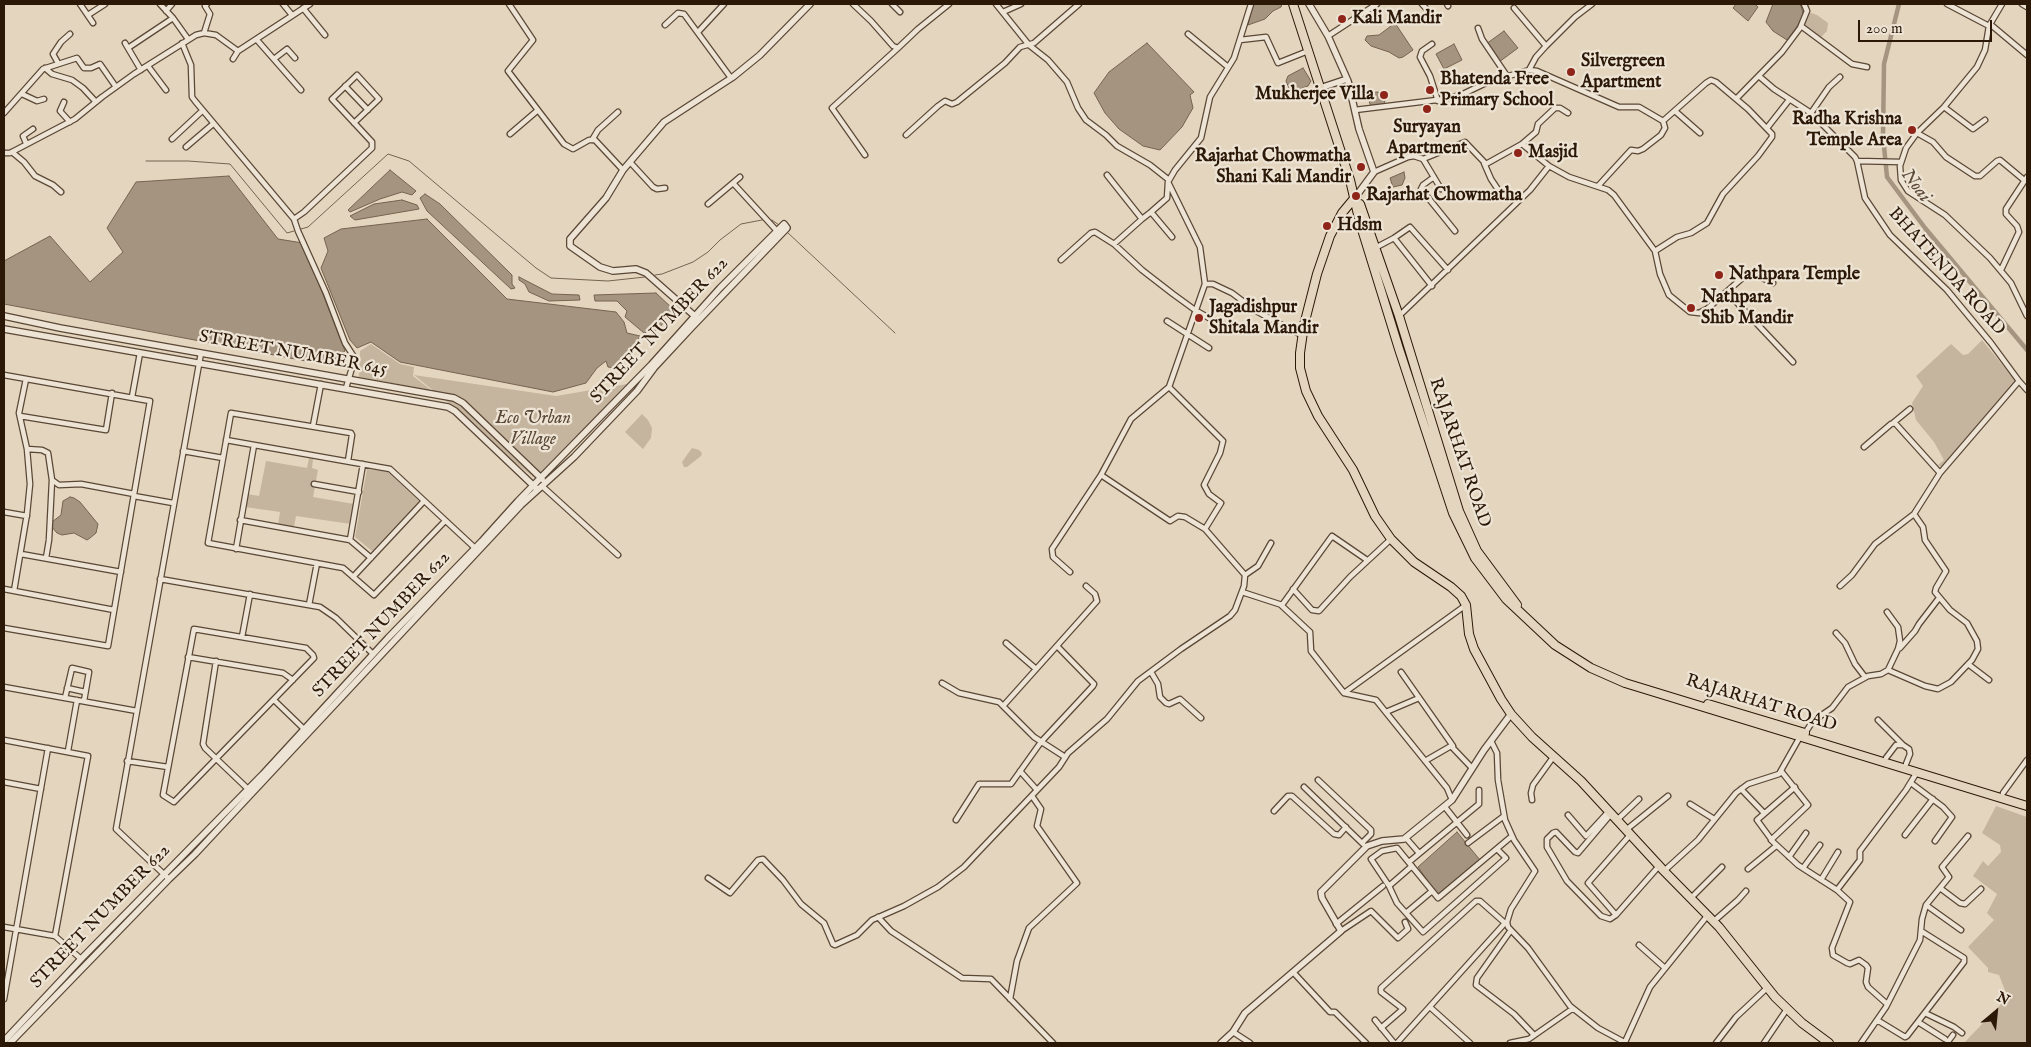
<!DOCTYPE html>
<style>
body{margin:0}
#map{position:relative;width:2031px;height:1047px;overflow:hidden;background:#e4d5be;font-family:"IM FELL English",serif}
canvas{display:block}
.frame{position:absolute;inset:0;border:5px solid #2c1807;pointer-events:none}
.north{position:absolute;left:1971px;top:987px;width:50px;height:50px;-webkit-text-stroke:4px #ede4d5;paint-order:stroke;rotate:28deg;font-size:14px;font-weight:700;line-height:20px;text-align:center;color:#2c1807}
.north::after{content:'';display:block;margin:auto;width:18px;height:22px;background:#2c1807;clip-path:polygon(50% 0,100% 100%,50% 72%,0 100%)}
.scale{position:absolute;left:1858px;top:20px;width:134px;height:22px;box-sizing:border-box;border:2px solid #2c1807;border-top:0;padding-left:6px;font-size:15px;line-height:18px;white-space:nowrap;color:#2c1807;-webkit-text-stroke:4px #ede4d5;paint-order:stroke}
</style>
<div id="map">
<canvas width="2031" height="1047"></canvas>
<div class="frame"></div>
<div class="north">N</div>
<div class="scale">200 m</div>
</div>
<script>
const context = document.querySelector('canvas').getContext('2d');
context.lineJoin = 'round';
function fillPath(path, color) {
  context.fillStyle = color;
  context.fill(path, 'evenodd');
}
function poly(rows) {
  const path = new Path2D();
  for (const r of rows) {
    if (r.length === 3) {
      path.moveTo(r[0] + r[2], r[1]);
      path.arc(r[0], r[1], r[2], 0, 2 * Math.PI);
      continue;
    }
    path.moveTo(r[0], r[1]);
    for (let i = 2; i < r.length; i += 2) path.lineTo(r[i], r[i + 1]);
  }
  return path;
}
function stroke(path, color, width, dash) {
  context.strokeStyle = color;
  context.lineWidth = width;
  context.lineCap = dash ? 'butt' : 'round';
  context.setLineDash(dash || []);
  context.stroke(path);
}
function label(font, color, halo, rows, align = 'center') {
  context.font = font + ' "IM FELL English",serif';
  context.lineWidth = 4.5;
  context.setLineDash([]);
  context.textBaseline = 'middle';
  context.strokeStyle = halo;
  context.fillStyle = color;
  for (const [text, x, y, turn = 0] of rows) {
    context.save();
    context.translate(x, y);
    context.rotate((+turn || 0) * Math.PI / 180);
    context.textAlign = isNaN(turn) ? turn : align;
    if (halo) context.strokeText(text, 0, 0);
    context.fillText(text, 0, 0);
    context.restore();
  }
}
fillPath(poly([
 [1808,12,1817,15,1828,23,1827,31,1821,37,1822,41,1803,25],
 [1982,340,2018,384,1944,469,1938,465,1944,460,1934,442,1916,420,1912,403,1923,386,1916,376,1951,344,1963,355,1968,354],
 [371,344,400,364,414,367,413,376,431,390,359,377,360,351],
 [414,375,556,396,627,384,537,480,507,456,461,413],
 [642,414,648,420,652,428,651,438,643,449,625,432],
 [692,448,699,450,702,453,701,456,687,467,684,467,682,462],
 [309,458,313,459,312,468,318,470,313,497,354,504,351,524,296,516,294,527,278,525,280,512,245,507,247,494,259,496,266,461,307,468],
 [367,469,388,472,419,501,372,551,355,537],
 [1996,806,2027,817,2027,1043,1964,1043,2003,1002,2006,993,1999,975,1988,972,1988,968,1968,947,1994,920,1987,913,1997,894,1973,876,1983,861,1988,866,2001,852,2000,845,1982,833]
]), '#c5b59f');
const water = poly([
 [1253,4,1282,4,1281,7,1273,11,1265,19,1248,25,1253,4],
 [1736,4,1755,4,1758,7,1748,21,1733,8,1736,4],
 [1773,4,1799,4,1801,6,1803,13,1801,21,1787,40,1773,31,1766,22,1773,4],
 [1395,23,1413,50,1403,57,1399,58,1389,52,1371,46,1365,40,1367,36,1379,35,1395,23],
 [1504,31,1518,48,1499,62,1486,44,1504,31],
 [1147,43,1194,92,1190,95,1193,108,1190,113,1182,127,1160,150,1143,146,1119,129,1105,113,1094,93,1109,72,1147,43],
 [1454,44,1462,60,1444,69,1436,54,1454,44],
 [1303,68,1311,81,1308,86,1302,88,1302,92,1299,91,1289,88,1286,81,1288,76,1303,68],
 [1377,100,8],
 [390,170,416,191,412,195,402,192,380,199,350,212,348,210,390,170],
 [1404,172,1405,178,1402,185,1393,187,1390,178,1404,172],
 [229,176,278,239,303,243,345,351,327,365,4,304,4,261,50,236,90,282,123,252,107,228,136,182,229,176],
 [425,194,440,204,512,275,512,284,515,288,511,289,427,211,420,198,425,194],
 [402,200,417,205,419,209,355,220,350,216,374,204,402,200],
 [427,219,507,299,616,312,624,322,627,333,640,336,631,353,624,362,615,368,608,367,606,361,597,368,586,383,553,392,400,362,371,342,357,348,350,340,321,268,328,251,324,238,341,229,427,219],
 [519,277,552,294,579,295,580,300,549,301,529,292,525,284,519,280,519,277],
 [656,293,673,309,658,330,644,333,625,317,627,311,617,301,595,301,594,295,656,293],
 [70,497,74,498,80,502,98,524,96,533,90,538,87,540,74,533,62,535,57,533,51,526,52,522,61,515,63,501,70,497],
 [1457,832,1480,860,1439,897,1418,867,1457,832]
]);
fillPath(water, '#a59580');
stroke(water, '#756350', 1);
stroke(poly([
 [146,161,188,161,230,164,287,233,294,231],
 [772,220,779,225],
 [301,229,308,227,388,154,409,161,536,268,551,278,608,281,645,277],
 [787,232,895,333],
 [655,275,662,274,693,262,708,252,720,240,741,224,762,220]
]), '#756350', 1);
stroke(poly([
 [1899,4,1884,64,1883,136,1887,177,1925,228,2027,350]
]), '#a59580', 4.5);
const minor = poly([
 [80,4,93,23],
 [160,4,173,18,188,39],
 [283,4,292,15],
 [509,4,533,40,508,71,564,144,573,149,589,140,595,140,623,170],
 [853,4,871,21,893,46,898,48,918,29,949,4],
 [892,4,900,12],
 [996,4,1029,45,1048,60,1067,82,1078,108,1086,120,1106,135,1117,146,1150,165,1169,180],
 [1422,4,1431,14],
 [1447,4,1448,6],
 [1947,4,1989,26],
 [2002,4,1989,26,1985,50,1977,67,1944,107,1917,133,1906,148,1900,166,1901,180,1908,191,1945,215,1990,258,2011,283,2027,316],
 [2022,4,2027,7],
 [303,8,325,35],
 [1514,8,1546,46],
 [166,11,172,4],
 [1003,12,1021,4],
 [88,15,105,4],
 [1990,24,2027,55],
 [665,25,678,13,684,14,731,78],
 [1801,26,1852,64,1867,67],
 [1478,28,1482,39,1507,76],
 [698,32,724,4],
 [204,33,210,14,205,6,207,4],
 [1188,34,1228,67],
 [1328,36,1377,4],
 [257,40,301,90],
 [1240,40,1266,37,1278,63,1308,51],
 [125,43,141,70],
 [182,43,191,65,192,97,195,101,294,219,298,231,326,293,345,343,354,357,354,361,346,388],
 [1432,44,1422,51,1420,57,1430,76,1438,101],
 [128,48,173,18],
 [233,59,238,51,310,4],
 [274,59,287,49,295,58],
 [58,63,53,54,61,42,70,34],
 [148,66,166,90],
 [45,68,52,74,72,80,83,88,96,102],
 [1529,70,1536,57,1546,46,1575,17,1592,4],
 [1760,77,1774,89,1811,113,1855,157,1857,161,1865,198,1890,235,1947,290,1991,343,2019,381,1940,473,1914,514,1875,544,1852,575,1840,586],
 [345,86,368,110],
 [22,94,37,101,44,99],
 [1736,99,1782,52,1800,28,1807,11,1804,4],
 [64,102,60,111,70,122],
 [1944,107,1973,129,1985,120],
 [1355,110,1445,99,1463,94,1488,82,1529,70,1537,71,1619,107,1639,107,1663,121,1706,83,1711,80,1716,82,1748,109,1772,134,1772,137,1758,156,1723,194,1707,223,1691,233,1677,237,1655,251],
 [1675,111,1700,133],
 [4,113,43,69,77,58,84,68,91,68,100,64,116,87],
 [1811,113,1829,87,1840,77],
 [1767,128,1789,100],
 [1917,133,1933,142,1946,157,1975,176,1980,176,1997,161,2000,160,2024,180],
 [510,134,538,110],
 [906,135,938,106,945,101,952,104,957,102,1005,63,1020,47,1034,43,1079,4],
 [172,139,202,111],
 [592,140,598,130,618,112],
 [26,143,23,136,33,129],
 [1522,144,1536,132,1538,124,1555,108,1560,108,1568,113],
 [186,147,213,124],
 [12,152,24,162,35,176,53,185,61,192],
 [4,153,10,153,75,119,102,97,134,74,196,35,204,33,216,35,238,51],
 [865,155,832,108,898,48],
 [1423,159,1441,189],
 [1857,161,1901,162],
 [630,162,653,187,657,189,665,188],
 [1484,163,1491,179,1501,194],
 [1549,166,1569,177,1608,190,1614,195,1655,251,1660,274,1669,295,1690,312,1699,313,1707,309,1748,273,1754,274,1773,283],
 [1374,172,1408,157,1414,156,1423,159,1465,142,1486,164,1522,144,1549,166,1530,190,1399,316],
 [1434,177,1423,185,1421,189,1455,231],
 [733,183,740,177],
 [1169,184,1200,247,1205,284],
 [1598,186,1631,150,1638,151,1643,149,1661,135,1665,128,1663,121],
 [708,204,733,183,777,231],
 [1151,212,1167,198,1168,182,1175,170,1201,138,1210,97,1234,58,1251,4],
 [294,219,304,212,372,148,372,142,332,99,357,75,379,99,354,123],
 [1142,219,1151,212,1172,237],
 [1394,238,1432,286],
 [1114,244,1142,270,1173,294,1195,310,1223,326],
 [1375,248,1394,238,1410,227,1448,270],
 [1061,260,1091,233,1095,232,1114,244,1142,219,1107,175],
 [2001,270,2019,232,2017,226,2006,214,2006,209,2027,177],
 [1727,292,1793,362],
 [1167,321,1209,348],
 [4,375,150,401,108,646,4,628],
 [2019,381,2027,390],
 [132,397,140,353],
 [20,416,106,430,112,393],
 [1893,423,1910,409],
 [313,426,321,384],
 [226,440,390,469,475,548],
 [1864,447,1891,424,1895,423,1940,473],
 [27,449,42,450,48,453,52,480,59,485,81,484,134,494],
 [183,451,223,458],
 [348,461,352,435,351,433,231,413,208,543,343,568,374,595,445,521],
 [1101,475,1170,521,1178,516,1185,517,1205,529],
 [314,484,359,492],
 [542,486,618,555],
 [134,496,173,503],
 [4,512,27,516],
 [240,520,350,540,371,558],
 [350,540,363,464],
 [236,549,254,445],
 [21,554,121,572],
 [46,558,49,540,52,480],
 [1070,572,1053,557,1052,549,1101,475,1131,419,1169,387],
 [1245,575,1258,566,1271,543],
 [353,577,424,501],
 [160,579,320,607,336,618,373,654],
 [4,589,114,610],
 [1293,589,1312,610,1319,611,1350,577,1391,539],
 [14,591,27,514,30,484,27,449,19,413,26,379],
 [1242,592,1282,605,1332,536,1367,560],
 [309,605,317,563],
 [1281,605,1310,632,1311,651,1344,693,1376,700,1447,788,1452,800],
 [194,629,306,648,313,655,314,658,174,802,163,795,194,629],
 [1836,633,1845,643,1855,664,1865,677],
 [242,637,250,594],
 [1006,643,1036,669],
 [1900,648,1915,631,1919,624,1939,598],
 [188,657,283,673,293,680],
 [216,661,203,744,205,748,248,789],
 [1968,664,1989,680],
 [1888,670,1925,686,1938,689,1951,682,1972,660,1978,649,1977,641,1967,623,1950,610,1935,592,1936,588,1946,571,1925,540,1923,527,1914,514],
 [1151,672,1158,684,1160,697,1166,703,1169,704,1180,699,1201,718],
 [1401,672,1453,746],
 [942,683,959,693,999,702,1034,737,1065,757],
 [4,687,137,711],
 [67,688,85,692],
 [1344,693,1466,605],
 [65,698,72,668,89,672,84,701],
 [274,700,304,729],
 [1004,705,1097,601,1095,594,1086,586],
 [1386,712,1419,698],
 [1878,720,1903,745],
 [1805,733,1813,721,1832,708,1848,687,1868,676,1881,674,1888,670,1898,649,1900,641,1898,627,1887,612],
 [4,740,88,756,55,936],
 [1491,741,1497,753,1498,780,1505,820,1514,840,1535,871,1511,909,1507,922,1508,927,1528,948,1570,1006,1598,1028,1626,1043],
 [68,751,77,700],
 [1886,758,1896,745,1903,745,1909,749,1910,754,1906,764],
 [127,761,168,767],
 [1425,761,1451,746,1472,768],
 [1020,771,1037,790],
 [1781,771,1808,805,1771,840,1798,865,1837,890,1850,902,1832,948,1833,955,1847,963,1850,964,1859,960,1866,965,1868,968,1866,982,1868,987,1887,1004],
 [1318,780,1371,830,1371,834,1362,843],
 [4,782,41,789],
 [1911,783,1943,807,1952,817,1935,841],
 [1304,787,1363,844],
 [1741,789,1764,813],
 [2003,793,2027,760],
 [1532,800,1531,793,1533,785,1554,756],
 [1690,804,1714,819],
 [1445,807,1467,835],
 [1274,811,1288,796,1292,796,1334,834,1339,835,1346,827],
 [1611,814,1578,853,1575,852,1556,832,1553,833,1547,839,1547,847,1567,881,1601,916,1610,919,1616,915,1659,866],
 [1568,815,1586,836,1609,811],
 [956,820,979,784,1011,784,1041,742,1093,686,1094,684,1057,646],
 [1617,820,1639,799],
 [1626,830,1668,796],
 [1905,835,1933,799],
 [1406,838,1419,853],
 [1771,839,1757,820,1795,787],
 [1468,843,1504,816],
 [1789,857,1806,833],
 [1409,862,1479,804,1479,790],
 [1412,866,1389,886,1397,903,1423,932,1506,858,1497,849],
 [1803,868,1820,845],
 [1748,869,1776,846],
 [1664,871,1698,840,1736,793,1748,784,1779,774,1801,735],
 [708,878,730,893,758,860,763,859,783,880,801,904,824,923,833,944,835,945,857,935,872,920,904,906,938,887,964,867,1059,767,1068,753,1107,719,1138,681,1181,649,1230,616,1235,610,1244,586,1245,575,1205,529,1221,503,1209,494,1204,485,1220,453,1223,441,1169,387,1205,284,1213,284,1232,293,1256,311,1303,336],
 [169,879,116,829,201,353],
 [1821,880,1838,852],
 [1389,886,1371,859,1382,851,1397,848,1438,898,1512,836],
 [1940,888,1960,903,1965,904,1981,889],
 [1837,890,1860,860,1860,851,1906,790,1917,772],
 [1691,898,1722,867],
 [1926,905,1961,930],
 [1406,913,1432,891],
 [1616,915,1588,883,1630,835],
 [878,917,891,931,962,978,991,979,1053,1043],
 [1714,921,1738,900,1746,891],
 [1336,924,1383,886],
 [4,927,55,936,81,959],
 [1511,930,1477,978,1476,985,1514,1014,1534,1035],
 [1341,931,1371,911,1398,938,1408,929,1405,922],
 [1639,945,1665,968],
 [1293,972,1330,1012,1335,1012,1366,1043],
 [4,999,48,748],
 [1010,999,1017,961,1029,928,1077,883,1037,826,1041,809,1032,796],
 [1431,1008,1470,1043],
 [1925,1013,1954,1027,1962,1033],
 [1375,1020,1394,1043],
 [1877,1020,1905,1037,1907,1036,1964,962,1964,958,1921,931],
 [1918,1022,1945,1039],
 [1381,1028,1403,1009,1381,992,1381,988,1476,901,1480,901,1506,924],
 [1233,1032,1250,1043],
 [1625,1042,1650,987,1708,915],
 [1397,1043,1505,923],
 [1510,1043,1529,1039,1572,1009],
 [1716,1043,1736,1017,1767,988],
 [1764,1043,1787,1009],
 [1861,1043,1886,1007,1920,940,1922,919,1926,905,1949,877,1942,867,1968,836],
 [1947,1043,1953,1035]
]);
const tertiary = poly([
 [1309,4,1328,36,1348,81,1359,129,1374,172,1357,195],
 [1323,87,1347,79],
 [4,316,60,328,454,398,463,403,542,479],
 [697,318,646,273,636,269,613,271,600,267,570,246,570,239,606,198,623,170,664,122,733,77,760,55,810,4],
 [4,329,448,407,455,411,536,488],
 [4,1041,81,959,263,774,388,638,482,541,518,501,651,365,720,288,784,224,787,228,692,327,654,368,637,391,574,457,521,505,195,854,169,879,10,1043],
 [1221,1043,1233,1032,1245,1013,1341,931,1322,898,1321,892,1367,846,1382,841,1404,839,1452,800,1484,750,1511,714]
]);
const primary = poly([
 [1293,4,1350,180,1360,223,1399,349,1453,513,1475,558,1506,599,1555,645,1591,668,1625,683,2027,806],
 [1357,195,1342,213,1330,236,1317,274,1304,325,1300,353,1300,368,1306,391,1318,416,1353,470,1375,516,1391,539,1414,562,1451,587,1461,596,1466,605,1469,634,1474,649,1501,699,1511,714,1532,737,1581,781,1664,871,1719,927,1775,997,1802,1023,1829,1043],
 [1360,204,1399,316,1459,511,1477,551,1517,605],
 [1708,704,1805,733]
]);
stroke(minor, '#5a4735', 7);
stroke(tertiary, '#5a4735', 8);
stroke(primary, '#2c1807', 10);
stroke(minor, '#ede4d5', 4.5);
stroke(tertiary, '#ede4d5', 5.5);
stroke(primary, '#e4d5be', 8);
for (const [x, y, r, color] of [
 [1342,19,5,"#8f2418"],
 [1571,72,5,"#8f2418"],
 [1430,90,5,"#8f2418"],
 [1384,95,5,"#8f2418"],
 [1427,109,5,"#8f2418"],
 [1912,130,5,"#8f2418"],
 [1518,153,5,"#8f2418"],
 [1361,167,5,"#8f2418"],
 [1356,196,5,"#8f2418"],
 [1327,226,5,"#8f2418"],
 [1719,275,5,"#8f2418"],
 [1691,308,5,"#8f2418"],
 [1199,318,5,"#8f2418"]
]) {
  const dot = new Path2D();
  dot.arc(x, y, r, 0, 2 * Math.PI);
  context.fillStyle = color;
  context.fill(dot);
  stroke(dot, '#ede4d5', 2);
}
label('bold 18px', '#2c1807', '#ede4d5', [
 ["Kali Mandir",1352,19],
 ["Silvergreen",1581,62],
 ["Apartment",1581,83],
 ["Bhatenda Free",1440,80],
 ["Primary School",1440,101],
 ["Mukherjee Villa",1374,95,"right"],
 ["Radha Krishna",1902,120,"right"],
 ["Temple Area",1902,141,"right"],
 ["Suryayan",1427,128,"center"],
 ["Apartment",1427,149,"center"],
 ["Masjid",1528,153],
 ["Rajarhat Chowmatha",1351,157,"right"],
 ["Shani Kali Mandir",1351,178,"right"],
 ["Rajarhat Chowmatha",1366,196],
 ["Hdsm",1337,226],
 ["Nathpara Temple",1729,275],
 ["Nathpara",1701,298],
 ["Shib Mandir",1701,319],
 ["Jagadishpur",1209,308],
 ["Shitala Mandir",1209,329]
], 'left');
label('18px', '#2c1807', '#ede4d5', [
 ["BHATENDA ROAD",1946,272,48],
 ["STREET NUMBER 622",660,331,-47],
 ["STREET NUMBER 645",293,354,10],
 ["RAJARHAT ROAD",1459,453,71],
 ["STREET NUMBER 622",382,625,-47],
 ["RAJARHAT ROAD",1761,704,17],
 ["STREET NUMBER 622",101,917,-46]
]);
label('italic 18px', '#5a4735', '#ede4d5', [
 ["Eco Urban",533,419],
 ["Village",533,440]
]);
label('italic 19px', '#5c4a37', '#ede4d5', [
 ["Noai",1915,186,53]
]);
</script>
